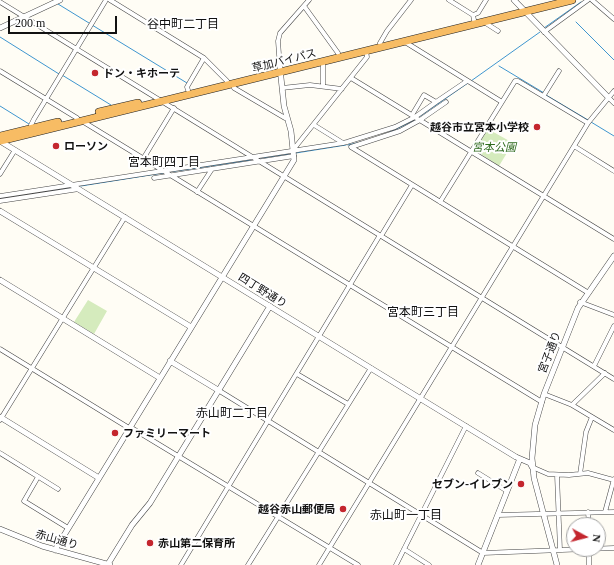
<!DOCTYPE html>
<meta charset="utf-8">
<style>
body{margin:0}
#map{position:relative;width:614px;height:565px;overflow:hidden;background:#fffdf5;font-family:Georgia,serif}
canvas{display:block}
.north{position:absolute;left:566px;top:517px;width:40px;height:40px;box-sizing:border-box;background:#fff;border:1px solid #a0a0a0;border-radius:50%;rotate:97deg;font-size:11px;font-weight:700;line-height:16px;text-align:center;color:#111}
.north::after{content:'';display:block;margin:auto;width:14px;height:18px;background:#c4262e;clip-path:polygon(50% 0,100% 100%,50% 72%,0 100%)}
.scale{position:absolute;left:8px;top:16px;width:109px;height:18px;box-sizing:border-box;border:2px solid #111;border-top:0;padding-left:5px;font-size:12px;line-height:14px;white-space:nowrap;color:#111;-webkit-text-stroke:3px #fff;paint-order:stroke}
</style>
<div id="map">
<canvas width="614" height="565"></canvas>
<div class="north">N</div>
<div class="scale">200 m</div>
</div>
<script>
const context = document.querySelector('canvas').getContext('2d');
context.lineJoin = 'round';
function fillPath(path, color) {
  context.fillStyle = color;
  context.fill(path, 'evenodd');
}
function poly(rows) {
  const path = new Path2D();
  for (const r of rows) {
    path.moveTo(r[0], r[1]);
    for (let i = 2; i < r.length; i += 2) path.lineTo(r[i], r[i + 1]);
  }
  return path;
}
function stroke(path, color, width, dash) {
  context.strokeStyle = color;
  context.lineWidth = width;
  context.lineCap = dash ? 'butt' : 'round';
  context.setLineDash(dash || []);
  context.stroke(path);
}
function label(font, color, halo, rows, align = 'center') {
  context.font = font + ' Georgia,"Noto Sans JP",serif';
  context.lineWidth = 4;
  context.setLineDash([]);
  context.textBaseline = 'middle';
  context.strokeStyle = halo;
  context.fillStyle = color;
  for (const [text, x, y, turn = 0] of rows) {
    context.save();
    context.translate(x, y);
    context.rotate((+turn || 0) * Math.PI / 180);
    context.textAlign = isNaN(turn) ? turn : align;
    if (halo) context.strokeText(text, 0, 0);
    context.fillText(text, 0, 0);
    context.restore();
  }
}
fillPath(poly([
 [488,129,513,143,499,166,475,150],
 [88,300,107,311,94,334,74,322]
]), '#d5ebbd');
stroke(poly([
 [58,4,89,23],
 [576,22,614,60],
 [92,25,187,83],
 [544,28,581,2],
 [0,37,59,74],
 [499,66,544,93],
 [62,75,111,105],
 [471,81,540,32],
 [546,95,588,120],
 [0,106,29,124],
 [419,117,468,83],
 [591,122,614,136],
 [388,133,415,120],
 [348,145,361,142],
 [296,153,346,145],
 [261,158,290,154],
 [169,172,251,160],
 [81,186,163,173],
 [0,199,70,188]
]), '#3f96cf', 1);
const minor = poly([
 [110,0,204,58,227,81],
 [449,0,473,15],
 [592,0,614,19],
 [0,2,614,379],
 [304,6,338,53],
 [474,20,473,15,478,13,486,0],
 [484,22,498,31],
 [544,32,588,0],
 [405,42,502,102],
 [380,43,387,31,411,0],
 [280,68,278,41,280,33,309,0],
 [0,71,46,99],
 [351,78,614,239],
 [233,83,234,88,285,118,287,118],
 [323,85,323,62],
 [282,88,310,85,342,89],
 [188,90,187,87,204,58],
 [544,95,559,71],
 [608,97,614,103],
 [46,99,77,118],
 [446,102,420,120,400,131,351,147,587,292],
 [412,115,424,95,436,102,467,81],
 [82,121,350,285],
 [314,125,343,143,347,142,395,127,415,117,436,102],
 [32,128,31,125,34,119,106,0],
 [574,146,614,171],
 [293,150,367,57,366,51],
 [143,159,174,108],
 [0,174,15,150],
 [154,178,294,156],
 [197,192,212,169],
 [0,196,343,143],
 [0,201,79,189],
 [440,202,515,81,518,81,588,123],
 [381,236,412,185],
 [350,285,542,402],
 [580,302,614,315],
 [0,349,129,428],
 [594,366,614,326],
 [605,373,572,405,614,430],
 [297,374,348,404],
 [218,390,483,553,614,548],
 [544,394,572,405],
 [0,420,125,217],
 [130,427,358,565],
 [0,453,58,489],
 [532,467,548,474,569,475,588,473,614,480],
 [478,473,507,491],
 [580,474,586,432,592,417],
 [557,475,560,550],
 [38,477,24,501,68,528],
 [588,512,589,525],
 [605,512,614,479],
 [498,515,614,512],
 [404,549,429,565],
 [589,549,589,565],
 [181,565,380,235],
 [248,565,371,368],
 [319,565,588,123,614,91],
 [396,565,466,426]
]);
const tertiary = poly([
 [514,0,608,97],
 [0,28,60,0],
 [0,141,421,399,516,457,530,463,532,467],
 [0,211,191,327],
 [0,280,160,378],
 [170,361,218,390],
 [0,417,99,478],
 [0,529,42,546,110,565],
 [55,550,294,160,291,131,284,106,280,68],
 [108,564,132,525,150,503,270,306],
 [478,565,519,461],
 [557,565,534,478,532,458,535,425,544,394,578,308,614,256]
]);
const trunk = poly([
 [99,112,138,103],
 [0,136,58,122],
 [0,141,572,0]
]);
stroke(minor, '#444', 5);
stroke(tertiary, '#444', 6);
stroke(trunk, '#222', 8);
stroke(minor, '#fff', 4);
stroke(tertiary, '#fff', 5);
stroke(trunk, '#f7bc64', 7);
for (const [x, y, r, color] of [
 [95,73,4,"#c4262e"],
 [537,127,4,"#c4262e"],
 [56,146,4,"#c4262e"],
 [115,433,4,"#c4262e"],
 [521,484,4,"#c4262e"],
 [343,509,4,"#c4262e"],
 [150,543,4,"#c4262e"]
]) {
  const dot = new Path2D();
  dot.arc(x, y, r, 0, 2 * Math.PI);
  context.fillStyle = color;
  context.fill(dot);
  stroke(dot, '#fff', 1.5);
}
label('11px', '#111', '#fff', [
 ["草加バイパス",284,60,-14],
 ["四丁野通り",263,290,32],
 ["宮子通り",549,352,-69],
 ["赤山通り",57,539,16]
]);
label('bold 11px', '#111', '#fff', [
 ["ドン・キホーテ",103,73],
 ["越谷市立宮本小学校",529,127,"right"],
 ["ローソン",64,146],
 ["ファミリーマート",123,433],
 ["セブン-イレブン",513,484,"right"],
 ["越谷赤山郵便局",335,509,"right"],
 ["赤山第二保育所",158,543]
], 'left');
label('italic 11px', '#2f6b1f', '#fff', [
 ["宮本公園",494,147]
]);
label('12px', '#111', '#fff', [
 ["谷中町二丁目",183,23],
 ["宮本町四丁目",164,161],
 ["宮本町三丁目",423,311],
 ["赤山町二丁目",232,412],
 ["赤山町一丁目",406,514]
]);
</script>
